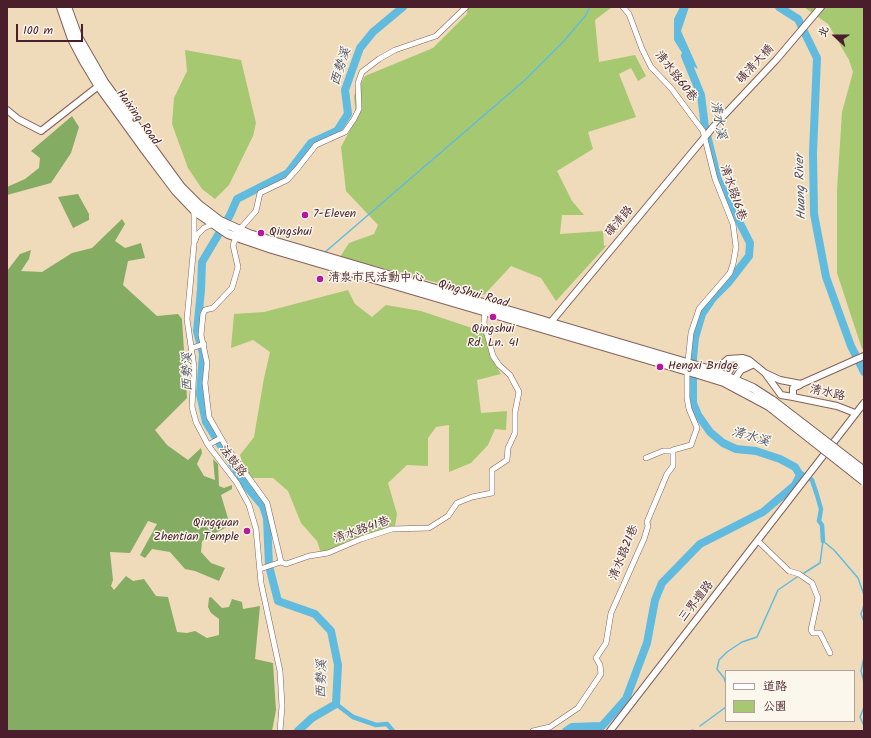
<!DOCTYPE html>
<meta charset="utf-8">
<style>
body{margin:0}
#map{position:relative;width:871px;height:738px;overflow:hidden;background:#efdbba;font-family:Kalam,"LXGW WenKai TC",sans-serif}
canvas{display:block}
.frame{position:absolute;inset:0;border:8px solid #4a1f2b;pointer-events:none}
.legend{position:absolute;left:725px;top:670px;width:130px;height:52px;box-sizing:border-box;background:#fbf7ec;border:1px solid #b4a19f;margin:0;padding:5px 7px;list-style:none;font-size:12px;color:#4a1f2b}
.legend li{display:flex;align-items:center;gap:8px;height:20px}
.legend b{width:20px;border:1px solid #b4a19f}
.north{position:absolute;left:815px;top:16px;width:40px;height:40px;-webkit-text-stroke:3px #fbf7ec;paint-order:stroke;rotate:291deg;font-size:11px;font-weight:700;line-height:16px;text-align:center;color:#4a1f2b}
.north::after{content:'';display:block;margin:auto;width:14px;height:18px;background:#4a1f2b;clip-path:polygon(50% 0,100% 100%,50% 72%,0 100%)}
.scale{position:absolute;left:16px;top:24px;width:67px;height:18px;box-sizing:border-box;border:2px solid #4a1f2b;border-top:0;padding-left:5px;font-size:12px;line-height:14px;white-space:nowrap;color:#4a1f2b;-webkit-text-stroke:3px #fbf7ec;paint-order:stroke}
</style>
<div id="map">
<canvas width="871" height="738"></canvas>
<div class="frame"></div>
<ul class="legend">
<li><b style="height:5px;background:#fff"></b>道路</li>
<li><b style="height:11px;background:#a6c871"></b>公園</li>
</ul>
<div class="north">北</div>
<div class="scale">100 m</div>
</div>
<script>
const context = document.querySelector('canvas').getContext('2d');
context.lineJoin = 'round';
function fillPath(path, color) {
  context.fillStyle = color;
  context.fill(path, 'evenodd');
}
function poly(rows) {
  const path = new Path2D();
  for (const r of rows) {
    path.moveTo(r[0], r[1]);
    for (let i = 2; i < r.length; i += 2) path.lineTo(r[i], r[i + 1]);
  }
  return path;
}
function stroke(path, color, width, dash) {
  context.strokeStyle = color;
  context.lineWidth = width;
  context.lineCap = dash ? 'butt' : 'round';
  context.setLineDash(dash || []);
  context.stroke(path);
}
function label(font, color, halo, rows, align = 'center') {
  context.font = font + ' Kalam,"LXGW WenKai TC",sans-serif';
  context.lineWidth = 3;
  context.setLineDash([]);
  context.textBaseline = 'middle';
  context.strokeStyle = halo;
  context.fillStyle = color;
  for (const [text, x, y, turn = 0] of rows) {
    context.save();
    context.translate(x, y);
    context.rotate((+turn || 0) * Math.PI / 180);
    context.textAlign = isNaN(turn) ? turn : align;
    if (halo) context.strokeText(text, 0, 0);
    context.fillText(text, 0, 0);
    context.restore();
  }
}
fillPath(poly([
 [467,7,612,7,595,20,599,62,635,55,646,76,638,81,631,68,619,74,636,117,588,132,593,149,557,171,572,201,584,215,562,215,560,234,603,231,604,246,607,245,556,301,541,278,511,266,484,295,340,257,349,243,374,234,378,225,346,191,341,147,356,119,354,96,365,76,433,48,467,14],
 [804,7,864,7,864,348,862,349,837,273,837,190,842,112,853,72,849,60,828,24],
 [185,50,241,60,256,123,253,136,229,185,215,199,202,189,188,168,172,124,174,98,187,71],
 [348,290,355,304,372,317,386,305,421,311,484,332,491,357,501,374,477,380,481,413,507,411,506,430,495,429,488,445,471,463,449,472,449,425,436,427,428,438,428,466,407,465,388,483,397,514,395,526,347,541,322,556,317,541,301,523,288,491,273,478,247,478,240,455,254,437,264,378,270,352,253,340,231,348,234,314,264,312]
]), '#a6c871');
fillPath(poly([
 [72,116,79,127,71,153,51,183,7,195,7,187,25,179,39,168,40,158,31,151],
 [78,194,89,214,89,220,73,228,58,197],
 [122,219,125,224,115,241,125,248,141,243,145,258,128,261,123,285,157,316,178,314,182,319,187,398,155,430,167,445,188,460,201,448,202,453,197,464,204,476,215,480,213,459,218,464,219,486,224,488,232,485,232,489,221,495,230,525,202,541,201,552,211,563,225,568,219,581,195,571,185,569,170,552,152,549,145,558,140,555,157,524,148,521,130,553,110,552,113,580,111,586,114,590,126,576,133,581,144,579,156,596,168,597,177,632,187,633,195,631,207,638,219,635,219,619,211,613,208,607,209,598,211,597,222,608,229,607,232,599,242,602,243,609,260,606,255,659,273,663,276,710,272,731,7,731,7,271,20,254,31,250,29,259,21,271,42,272,72,253,92,248]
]), '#84ac63');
fillPath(poly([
 [680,7,689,7,681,31,698,69,689,64,674,40,674,19]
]), '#61bbdf');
stroke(poly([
 [324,253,525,80,564,41,586,15,590,7],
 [823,541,834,550,858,578,864,595],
 [804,573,820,563,823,541],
 [864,605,861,614,864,622],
 [864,640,864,642],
 [864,657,861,671,864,682],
 [726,684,724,678,717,669,719,660,727,652,742,642,757,637,778,590,797,577],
 [864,707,860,717,864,726],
 [700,726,726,707],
 [691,731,693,730]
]), '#61bbdf', 1.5);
stroke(poly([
 [799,472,812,480,817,495,821,509,819,521,822,525,823,541],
 [336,704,353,717,376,725,387,724,393,731]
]), '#61bbdf', 4.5);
stroke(poly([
 [779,7,798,19,817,58,813,153,814,214,826,277,851,346,864,372],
 [298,731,312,718,336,704,338,665,331,631,315,614,278,601,269,566,267,518,263,506,246,486,206,422,200,394,203,354,197,331,201,290,202,262,230,215,237,199,288,173,311,143,337,131,348,114,345,90,360,48,373,32,403,7],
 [566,731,572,727,602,726,626,699,647,643,655,600,662,583,700,544,763,512,795,485,800,475,795,467,780,459,756,451,736,449,723,443,710,432,698,415,693,403,693,358,695,338,702,314,713,298,728,283,749,256,750,243,718,180,705,127,701,95,685,56]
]), '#61bbdf', 8);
const minor = poly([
 [197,210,194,213,194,244,187,319,194,367,192,407,196,422,208,445,237,483,249,505,256,529,261,583,280,671,282,706,280,731],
 [195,241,197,235,204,228,213,224],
 [192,348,204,344],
 [208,445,221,438],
 [646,458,663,451,673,451],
 [758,541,789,571,799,574,812,583,818,598,811,630,813,633,820,633,830,653],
 [281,562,267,503,225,445,209,417,205,383,207,363,201,335,203,314,205,310,213,308,232,288,238,267,233,245,239,230,256,211,260,193,287,180,297,169,316,145,345,132,354,119,359,109,358,83,362,72,379,59,395,50,436,36,466,7],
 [260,569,281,562,286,564,309,556,328,553,361,539,392,529,429,528,448,516,457,503,472,497,492,493,492,470,507,460,508,448,515,433,515,412,519,392,510,375,499,365,493,356,484,323,485,310],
 [533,731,550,727,578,708,601,674,600,665,596,658,606,643,611,613,644,539,648,526,647,522,667,474,673,466,673,450,691,445,697,428,689,409,687,398,687,370,691,333,699,309,730,273,733,264,736,247,733,224,715,179,703,131,671,88,651,67,642,49,629,14,623,7]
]);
const tertiary = poly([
 [7,110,18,119,41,131,101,84],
 [551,322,714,126,776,60,821,7],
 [714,371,728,359,743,358,749,360,765,373,780,380,801,384,864,356],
 [765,373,781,395,793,397],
 [725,379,731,368,739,364,752,364],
 [732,383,741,370,752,365],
 [800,385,793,388,793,397,837,406,855,413],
 [610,731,864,403]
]);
const primary = poly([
 [61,7,72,39,83,60,98,85,145,150,176,191,196,212,228,234,272,249,698,374,724,382,769,406],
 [67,7,78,37,104,82,181,187,199,205,220,221,249,234,714,371,753,388,773,401]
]);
stroke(minor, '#84615d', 6);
stroke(tertiary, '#84615d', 8);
stroke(primary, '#84615d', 10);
stroke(minor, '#fff', 5);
stroke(tertiary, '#fff', 6);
stroke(primary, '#fff', 8);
const primaryBridge = poly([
 [773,401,864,471],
 [769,406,864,481]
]);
stroke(primaryBridge, '#84615d', 10, []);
stroke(primaryBridge, '#fff', 8);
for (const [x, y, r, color] of [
 [305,215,4,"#b5179e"],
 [261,233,4,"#b5179e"],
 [320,279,4,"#b5179e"],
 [493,317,4,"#b5179e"],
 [660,367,4,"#b5179e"],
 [247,531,4,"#b5179e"]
]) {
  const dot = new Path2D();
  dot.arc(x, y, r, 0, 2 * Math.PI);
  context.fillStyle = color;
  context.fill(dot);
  stroke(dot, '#fbf7ec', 1.5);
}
label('12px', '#4a1f2b', '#fbf7ec', [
 ["磺清大橋",756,65,-47],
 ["清水路60巷",675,77,52],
 ["Haixing Road",137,118,54],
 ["清水路16巷",732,193,71],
 ["磺清路",620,222,-50],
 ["QingShui Road",473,295,16],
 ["清水路",827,394,13],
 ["法鼓路",232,462,53],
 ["清水路41巷",362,531,-19],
 ["清水路21巷",625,553,-68],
 ["三界壇路",697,602,-52]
]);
label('12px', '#4a1f2b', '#fbf7ec', [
 ["7-Eleven",313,215],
 ["Qingshui",269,233],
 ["清泉市民活動中心",328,279],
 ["Qingshui",493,330,"center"],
 ["Rd. Ln. 41",493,344,"center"],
 ["Hengxi Bridge",668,367],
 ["Qingquan",239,524,"right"],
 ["Zhentian Temple",239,538,"right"]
], 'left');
label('italic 13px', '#52566a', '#fbf7ec', [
 ["西勢溪",342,67,-72],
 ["清水溪",717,120,80],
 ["Huang River",802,187,-92],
 ["西勢溪",189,372,-90],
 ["清水溪",750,438,16],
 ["西勢溪",323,679,-89]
]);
</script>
